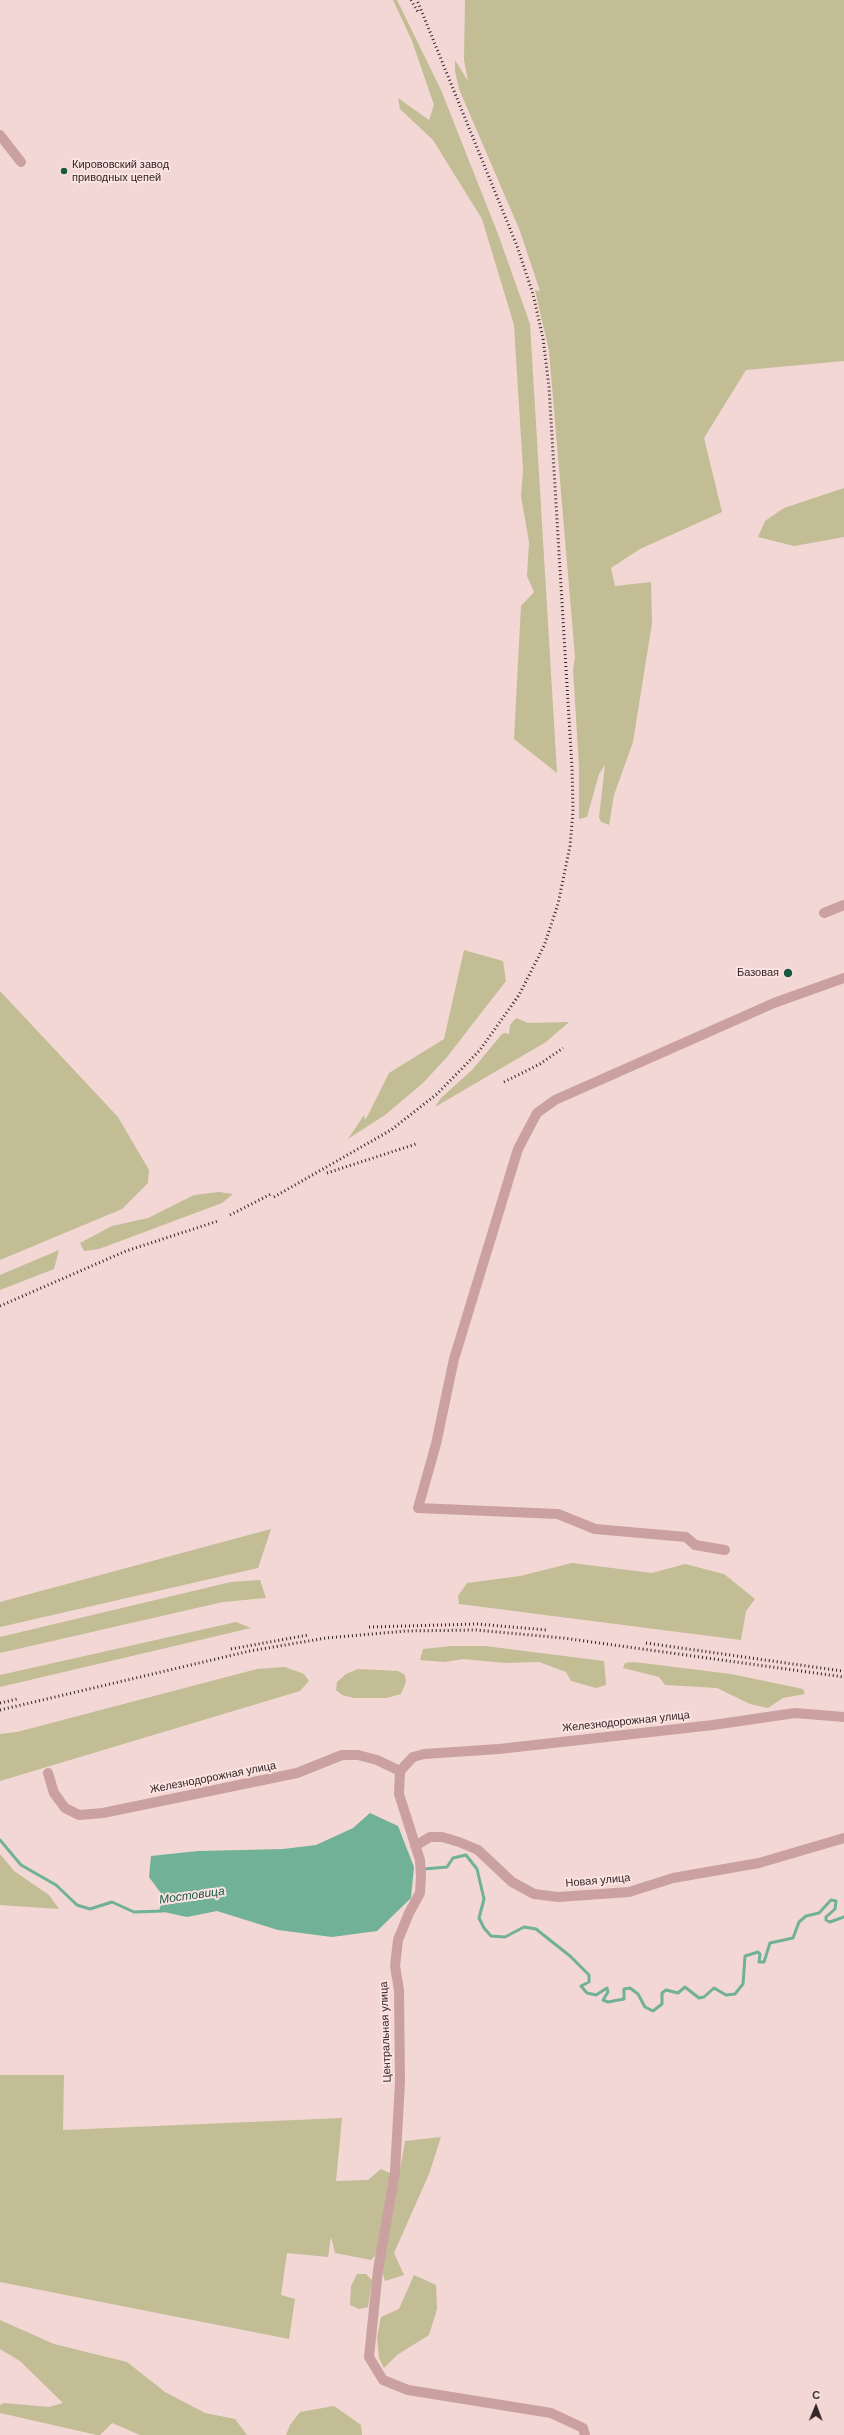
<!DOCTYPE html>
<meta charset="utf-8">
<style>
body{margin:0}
#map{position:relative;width:844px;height:2435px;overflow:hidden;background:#f2d7d4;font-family:"DM Sans",sans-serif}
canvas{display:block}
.north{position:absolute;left:796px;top:2387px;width:40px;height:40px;-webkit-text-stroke:3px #fae3e0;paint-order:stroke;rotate:1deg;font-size:11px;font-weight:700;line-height:16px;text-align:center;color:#342426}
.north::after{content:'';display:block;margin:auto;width:14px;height:18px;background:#342426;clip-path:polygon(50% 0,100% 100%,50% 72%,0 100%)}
</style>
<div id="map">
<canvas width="844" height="2435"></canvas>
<div class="north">С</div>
</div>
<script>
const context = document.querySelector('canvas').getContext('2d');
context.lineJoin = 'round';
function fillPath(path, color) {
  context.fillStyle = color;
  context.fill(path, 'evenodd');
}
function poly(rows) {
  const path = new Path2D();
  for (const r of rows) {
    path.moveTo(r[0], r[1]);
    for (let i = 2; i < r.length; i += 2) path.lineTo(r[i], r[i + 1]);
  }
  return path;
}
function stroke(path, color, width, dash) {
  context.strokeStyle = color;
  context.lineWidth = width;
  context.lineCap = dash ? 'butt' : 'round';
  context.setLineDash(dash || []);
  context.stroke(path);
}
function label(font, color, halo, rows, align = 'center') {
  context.font = font + ' "DM Sans",sans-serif';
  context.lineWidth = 4;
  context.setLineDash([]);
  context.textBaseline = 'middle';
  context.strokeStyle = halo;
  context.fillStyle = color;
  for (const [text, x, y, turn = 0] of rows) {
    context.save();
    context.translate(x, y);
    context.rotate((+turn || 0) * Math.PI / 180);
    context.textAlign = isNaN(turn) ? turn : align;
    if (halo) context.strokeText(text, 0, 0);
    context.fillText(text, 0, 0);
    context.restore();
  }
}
fillPath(poly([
 [393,0,397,0,441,90,498,234,530,324,557,773,514,739,521,606,534,592,527,576,529,542,521,496,523,470,514,325,482,219,433,140,400,109,398,98,429,120,434,105,412,41],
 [465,0,844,0,844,361,746,370,704,438,722,512,640,549,611,568,615,586,651,582,652,623,633,742,614,795,609,825,601,822,599,817,605,765,599,774,587,817,579,819,579,767,573,669,575,657,549,351,535,290,540,291,520,231,459,89,455,71,455,60,468,81,464,60],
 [844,488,844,537,794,546,758,537,765,521,784,508],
 [464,950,503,961,506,981,447,1057,423,1083,385,1115,348,1139,364,1115,365,1120,368,1115,389,1073,444,1039],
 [0,991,118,1117,149,1170,148,1183,122,1209,0,1260],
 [516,1018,528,1023,569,1022,546,1042,435,1107,441,1098,472,1070,502,1034,505,1033,509,1034,510,1025],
 [219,1192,233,1194,222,1203,99,1249,84,1251,80,1243,112,1226,148,1218,194,1195],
 [59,1250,54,1269,0,1290,0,1275],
 [271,1529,258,1568,0,1627,0,1602],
 [572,1563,652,1573,685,1564,724,1574,755,1599,746,1611,741,1640,459,1604,458,1596,467,1583,520,1576],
 [260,1580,266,1598,223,1602,0,1653,0,1637,231,1582],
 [236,1622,251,1628,0,1687,0,1675],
 [452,1646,485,1646,604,1661,606,1685,596,1688,571,1681,566,1672,539,1662,505,1663,463,1659,445,1662,420,1660,423,1649],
 [634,1662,731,1674,803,1689,805,1694,783,1698,768,1708,750,1704,717,1688,665,1685,659,1677,623,1668,625,1663],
 [285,1667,304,1674,309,1681,300,1691,0,1781,0,1734,17,1732,257,1669],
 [358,1669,398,1671,405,1675,406,1682,401,1694,386,1698,354,1698,342,1695,336,1690,337,1682,346,1674],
 [0,1854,14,1871,49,1895,59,1909,0,1905],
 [0,2075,64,2075,63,2130,342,2118,336,2181,368,2180,381,2169,390,2173,376,2255,371,2260,335,2253,331,2237,328,2257,287,2253,281,2295,295,2299,289,2339,0,2282],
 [441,2137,429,2174,394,2253,404,2275,385,2281,382,2271,405,2141],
 [357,2274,366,2274,372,2280,368,2307,359,2309,350,2305,351,2286],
 [414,2275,436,2285,437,2309,429,2335,397,2355,384,2368,379,2358,377,2337,381,2317,399,2309],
 [0,2320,54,2344,127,2362,165,2392,205,2413,235,2419,247,2435,140,2435,112,2423,100,2435,97,2435,0,2413,0,2405,4,2403,49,2407,63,2403,20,2361,0,2349],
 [334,2406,361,2425,362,2435,286,2435,290,2425,300,2412]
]), '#c2bd94');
fillPath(poly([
 [370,1813,398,1826,414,1867,411,1898,377,1931,332,1937,278,1930,217,1911,187,1917,159,1911,163,1896,149,1877,151,1856,198,1851,283,1849,316,1845,353,1828]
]), '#71b198');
stroke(poly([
 [0,1840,21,1865,56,1885,77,1905,90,1909,112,1902,134,1912,163,1911],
 [424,1869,447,1867,453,1858,466,1855,477,1869,484,1899,479,1918,484,1928,491,1936,505,1937,524,1927,536,1929,570,1956,589,1975,589,1982,581,1986,587,1993,596,1995,607,1988,608,1992,603,2000,608,2002,624,1999,624,1989,630,1988,638,1994,645,2007,653,2011,662,2004,662,1993,666,1990,678,1993,685,1987,699,1998,704,1997,714,1988,726,1995,735,1994,743,1984,745,1956,758,1952,760,1954,759,1962,764,1962,770,1943,793,1938,799,1922,806,1916,819,1913,831,1900,836,1901,835,1909,826,1917,826,1920,830,1922,844,1917]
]), '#71b198', 3);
stroke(poly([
 [0,135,21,162],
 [824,913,844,905],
 [725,1550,695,1545,686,1537,595,1529,558,1514,418,1508,436,1444,454,1359,518,1149,537,1113,555,1100,774,1003,844,978],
 [48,1773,54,1793,65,1808,79,1815,103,1813,297,1773,342,1755,358,1755,377,1760,400,1771],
 [415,1846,430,1837,442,1837,459,1842,478,1850,512,1882,534,1894,558,1897,629,1892,673,1878,759,1863,844,1838],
 [585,2435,583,2428,551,2413,408,2390,383,2380,369,2357,378,2270,395,2172,400,2082,399,1990,395,1966,398,1940,409,1913,420,1893,421,1876,420,1860,399,1794,400,1771,413,1757,424,1754,499,1749,713,1725,795,1713,844,1717]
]), '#cba0a0', 10);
stroke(poly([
 [411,0,418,12],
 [504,1082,540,1064,563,1048],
 [327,1173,416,1144],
 [274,1197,391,1130,437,1094,480,1050,519,995,544,946,558,904,570,846,573,811,572,768,549,387,543,338,533,294,517,246,417,0],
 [230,1215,271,1194],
 [0,1306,126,1251,218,1221],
 [369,1627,477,1624,547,1630],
 [646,1643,842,1671],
 [231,1649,308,1635],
 [0,1703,17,1699],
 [0,1710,250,1651,326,1638,406,1631,476,1630,563,1638,844,1677]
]), '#342426', 3, [1, 3]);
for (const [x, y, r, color] of [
 [64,171,4,"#165840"],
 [788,973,5,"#165840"]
]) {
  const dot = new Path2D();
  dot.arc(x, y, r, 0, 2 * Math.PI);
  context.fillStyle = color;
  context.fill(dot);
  stroke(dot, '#fae3e0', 1.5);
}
label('11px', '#342426', '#fae3e0', [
 ["Кирововский завод",72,165],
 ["приводных цепей",72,178],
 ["Базовая",779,973,"right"]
], 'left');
label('11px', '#342426', '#fae3e0', [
 ["Железнодорожная улица",626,1722,-6],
 ["Железнодорожная улица",213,1778,-11],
 ["Новая улица",598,1881,-5],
 ["Центральная улица",386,2032,-92]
]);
label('italic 12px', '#165840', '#fae3e0', [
 ["Мостовица",192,1896,-8]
]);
</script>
